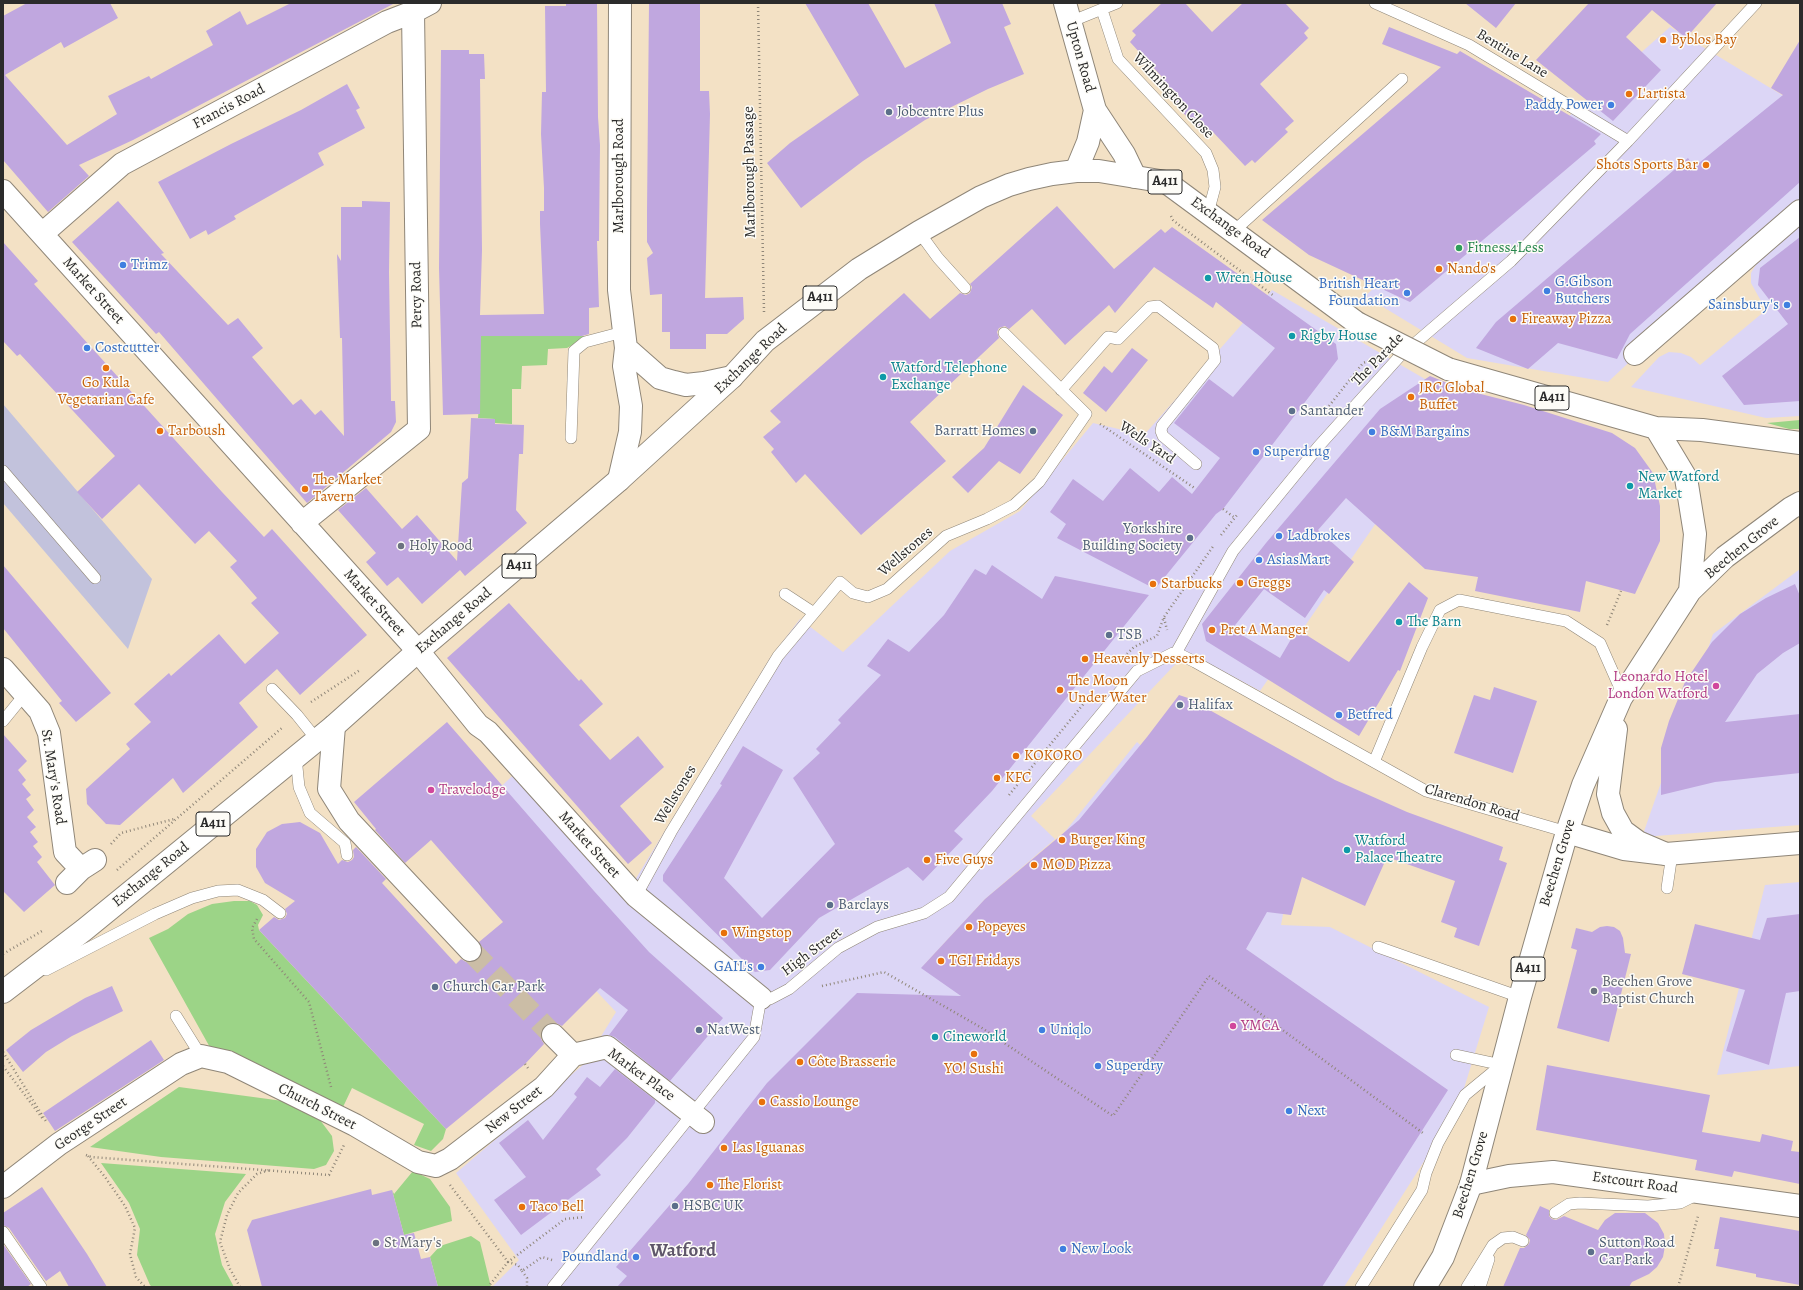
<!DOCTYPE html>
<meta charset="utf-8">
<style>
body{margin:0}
#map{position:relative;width:1803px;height:1290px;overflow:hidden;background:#f3e1c5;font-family:Alegreya,serif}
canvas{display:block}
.frame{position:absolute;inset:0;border:4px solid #2b2b2b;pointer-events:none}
</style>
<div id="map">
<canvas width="1803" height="1290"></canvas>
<div class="frame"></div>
</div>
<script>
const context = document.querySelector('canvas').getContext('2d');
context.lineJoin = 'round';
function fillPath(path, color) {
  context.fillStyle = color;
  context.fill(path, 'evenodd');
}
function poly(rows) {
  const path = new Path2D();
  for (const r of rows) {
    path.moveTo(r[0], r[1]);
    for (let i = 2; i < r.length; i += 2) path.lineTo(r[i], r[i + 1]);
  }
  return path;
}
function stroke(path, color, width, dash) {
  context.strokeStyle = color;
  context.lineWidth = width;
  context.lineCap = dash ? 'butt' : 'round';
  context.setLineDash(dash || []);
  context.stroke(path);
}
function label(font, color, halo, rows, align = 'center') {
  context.font = font + ' Alegreya,serif';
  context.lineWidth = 3;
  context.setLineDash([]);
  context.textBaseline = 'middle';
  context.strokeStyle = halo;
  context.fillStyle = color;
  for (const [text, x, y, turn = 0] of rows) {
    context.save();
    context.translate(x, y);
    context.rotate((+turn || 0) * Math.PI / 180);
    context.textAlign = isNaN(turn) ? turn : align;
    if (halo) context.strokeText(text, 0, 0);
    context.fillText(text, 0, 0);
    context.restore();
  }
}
fillPath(poly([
 [1670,27,1800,106,1800,202,1608,382,1467,358,1365,296],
 [1800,225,1800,416,1766,418,1631,387,1659,357,1669,352,1681,353,1691,357,1700,365,1766,310,1751,283,1751,273,1758,261],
 [1272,290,1461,400,1260,691,1187,652,1031,816,1055,839,985,899,922,967,1051,849,1137,742,1170,772,1299,828,1281,925,1330,927,1489,1007,1458,1108,1344,1287,492,1287,519,1260,456,1173,584,1064,616,1012,450,835,528,761,635,880,770,658,800,619,843,652,950,551,1020,511,1093,423,1144,435],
 [1800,569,1800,825,1642,837,1713,634],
 [1800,882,1800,1066,1717,1075,1765,885]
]), '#dcd6f6');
fillPath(poly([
 [3,404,152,579,128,649,3,503]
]), '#c2c2dc');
fillPath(poly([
 [491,315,492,336,589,336,567,348,548,349,547,365,522,366,521,389,512,389,512,424,495,423,495,419,478,418,480,392,468,316],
 [1800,420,1800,429,1789,429,1767,423],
 [234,901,250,901,257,905,263,915,258,925,259,930,446,1129,443,1139,431,1151,414,1145,424,1124,352,1088,343,1107,212,1051,149,938,168,929,188,914,212,904],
 [179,1087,283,1101,320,1120,332,1136,334,1151,326,1165,314,1169,161,1157,90,1147],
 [101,1163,246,1174,225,1202,215,1234,222,1265,234,1287,152,1287,150,1285,137,1255,140,1229,129,1203],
 [413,1171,430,1179,450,1207,452,1221,404,1235,392,1190,394,1194],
 [471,1236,480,1242,491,1287,438,1287,430,1257,440,1246]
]), '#9cd487');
fillPath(poly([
 [27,3,110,3,118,18,64,48,61,42,5,75,67,145,117,114,108,96,149,76,151,79,213,45,206,31,240,11,247,25,291,3,395,3,133,140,79,165,89,176,48,212,3,160,3,16],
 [566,3,597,3,598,117,600,145,599,241,597,241,599,307,589,308,589,334,582,336,481,336,480,414,443,415,439,268,441,50,469,50,469,54,484,54,485,79,480,79,482,250,480,315,544,314,540,224,540,211,544,211,544,188,541,134,542,92,546,92,545,6,566,6],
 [649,3,700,3,700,91,709,91,710,114,705,298,743,297,744,319,727,334,706,334,706,349,670,349,670,332,662,332,662,294,650,295,647,258,653,253,647,242,647,211],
 [805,3,868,3,905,68,951,43,934,3,1002,3,1011,24,1004,27,1024,74,988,89,925,120,863,161,801,208,767,163,790,143,859,95],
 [1162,3,1185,3,1212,32,1243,3,1285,3,1309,28,1304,33,1308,38,1260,84,1294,121,1285,129,1288,132,1255,163,1252,160,1245,166,1212,131,1206,137,1155,83,1162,77,1130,42,1136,35,1132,31],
 [1465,3,1516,3,1496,28],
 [1589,3,1717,3,1686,38,1652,10,1626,37,1661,70,1613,121,1536,60],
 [1389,27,1457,54,1460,51,1601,134,1594,141,1596,144,1410,302,1309,255,1262,220,1441,67,1382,44],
 [1800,40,1800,182,1630,334,1617,359,1558,343,1528,369,1476,348,1496,322,1688,158,1694,167,1783,95,1771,88],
 [347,84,360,108,356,110,365,128,318,153,324,165,234,216,236,219,208,235,206,230,190,239,158,182,231,144,301,110],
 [118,201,164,253,161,254,228,325,238,318,263,348,252,357,293,405,301,399,315,415,321,410,344,436,342,338,340,338,337,254,341,261,341,207,362,207,362,201,390,202,389,272,391,401,395,401,396,422,391,432,307,503,159,332,156,334,72,242],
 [1057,206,1114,269,1161,229,1165,233,1172,227,1336,344,1338,359,1223,509,1216,514,1155,589,1057,538,1066,524,1050,512,1073,479,1103,501,1130,468,1159,492,1172,477,1192,494,1220,458,1174,423,1209,379,1233,397,1275,348,1216,302,1213,308,1154,267,1115,313,1109,305,1065,345,1032,309,1009,329,1005,326,999,328,997,332,999,338,910,422,946,461,861,535,805,474,796,483,771,452,774,449,763,437,781,422,770,411,904,293,930,319,960,293,966,295,970,293,972,287,970,284],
 [1800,237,1800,401,1744,405,1722,376,1788,324,1758,285,1760,268],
 [3,242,38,281,34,284,222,492,264,537,272,529,367,635,300,695,277,669,239,703,258,727,183,793,173,778,120,825,106,824,87,804,86,789,130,749,126,744,151,722,134,704,169,673,171,676,219,634,245,664,279,633,251,603,257,598,230,567,237,561,209,531,195,544,139,484,102,519,77,492,115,456,20,354,17,356,3,341],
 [1132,348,1148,360,1106,412,1083,393,1104,366,1112,373],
 [1430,376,1465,390,1524,405,1612,433,1635,448,1653,473,1660,506,1660,541,1635,594,1586,581,1580,612,1475,591,1478,577,1425,569,1346,498,1318,530,1354,562,1329,594,1324,590,1305,618,1264,589,1232,629,1280,658,1297,629,1349,662,1409,582,1428,598,1400,671,1398,670,1359,736,1206,641,1202,624,1266,543,1380,409],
 [1023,385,1063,415,1020,474,999,461,968,493,952,477,984,448],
 [471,418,495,419,495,424,524,425,523,454,519,454,516,510,527,523,465,576,460,570,422,604,398,577,387,586,366,562,376,553,338,510,366,488,402,529,417,515,457,561,462,483,468,478],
 [3,565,111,693,76,722,59,703,62,701,3,628],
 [992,565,1042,599,1055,576,1149,595,992,791,954,831,963,839,923,881,908,867,819,918,770,970,755,972,663,881,663,875,722,785,720,784,743,746,783,770,724,878,762,918,835,844,793,778,820,753,816,749,841,723,838,720,881,675,867,666,888,639,909,652,944,615,975,569,986,575],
 [1795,584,1800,596,1800,643,1783,653,1757,674,1725,722,1800,714,1800,773,1715,782,1661,795,1661,748,1669,721,1685,682,1712,642,1740,614,1766,598],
 [509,603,579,681,581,679,603,704,579,725,610,760,638,736,664,767,620,806,652,843,628,864,447,658],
 [1494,687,1537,701,1513,773,1454,753,1474,695,1490,700],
 [1179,695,1188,698,1335,780,1407,812,1503,847,1499,860,1507,863,1479,946,1454,937,1457,928,1441,922,1455,881,1387,857,1365,906,1302,877,1291,915,1267,912,1246,949,1448,1090,1322,1287,617,1287,627,1276,616,1267,688,1184,767,1083,857,993,961,996,921,968,985,899,1079,820,1147,737],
 [447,722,594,891,649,952,723,1018,670,1081,615,1037,609,1035,628,1010,600,988,562,1026,556,1023,550,1023,544,1026,541,1032,541,1039,544,1044,525,1064,446,1129,259,930,274,917,279,920,285,918,287,914,285,909,295,901,265,883,256,867,256,849,267,832,282,824,300,822,320,833,338,864,342,860,348,862,352,860,354,857,353,850,356,847,386,879,382,883,456,964,461,959,466,962,472,962,479,959,482,953,482,948,479,942,503,922,431,840,405,863,375,830,376,829,354,802],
 [3,734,27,761,18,770,26,780,22,784,31,795,26,799,34,810,27,817,36,827,30,832,38,842,33,846,42,857,37,862,55,885,24,912,3,891],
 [1800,914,1800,991,1786,993,1769,1065,1726,1051,1745,990,1682,974,1695,924,1760,940,1767,918],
 [1607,926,1614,927,1620,931,1623,938,1625,953,1631,954,1609,1042,1557,1028,1577,950,1571,948,1576,928,1592,932,1600,927],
 [112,986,123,1011,72,1036,46,1052,23,1072,6,1050,31,1030,85,998],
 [151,1040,164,1060,55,1131,43,1113],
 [1547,1065,1710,1095,1702,1132,1760,1142,1762,1134,1793,1141,1791,1151,1800,1152,1800,1184,1734,1171,1732,1177,1695,1170,1697,1160,1536,1130],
 [615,1069,655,1100,655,1103,627,1138,596,1169,601,1175,521,1235,494,1200,526,1177,499,1143,528,1120,543,1140,577,1097,574,1094,587,1077,600,1087],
 [42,1187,87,1254,107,1287,69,1287,60,1271,46,1281,9,1228,3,1225,3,1213],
 [371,1189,372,1195,392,1190,404,1235,414,1233,421,1259,430,1257,438,1287,262,1287,247,1230,252,1220],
 [1540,1206,1549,1210,1549,1216,1552,1219,1556,1220,1564,1216,1598,1230,1605,1220,1615,1213,1645,1213,1658,1223,1664,1234,1665,1246,1663,1257,1657,1267,1649,1274,1632,1282,1629,1287,1503,1287,1520,1248,1524,1248,1529,1244,1530,1240,1526,1235],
 [1720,1217,1800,1231,1800,1285,1756,1277,1756,1274,1716,1266,1719,1249,1714,1249],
 [3,1244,31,1284,27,1287,3,1287]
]), '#c0a7df');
stroke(poly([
 [470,950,553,1035]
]), '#cbbda6', 22, [22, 11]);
const lane = poly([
 [1375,3,1469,45,1628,141],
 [1102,10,1118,59,1206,153,1213,170,1215,187,1208,213],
 [1070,22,1117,3],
 [1234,231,1402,79],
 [919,232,938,258,965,288],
 [1061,390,1108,337,1118,339,1150,307,1158,306,1213,348,1215,360,1162,426,1161,431,1163,436,1196,464],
 [571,438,574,351,585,342,623,332],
 [3,471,95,578],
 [785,594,814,613],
 [1176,653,1233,551,1318,447,1399,357,1511,261,1628,141,1756,3],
 [272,689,297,715,317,740],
 [3,721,25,694],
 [296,757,299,787,310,813,345,843,347,855],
 [1374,762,1422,647,1440,610,1459,600,1566,621,1600,643,1623,695],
 [1667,888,1672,854],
 [636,896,671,832,778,656,840,582,853,593,868,597,887,589,946,536,987,519,1014,505,1039,482,1086,414,1004,333],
 [1378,947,1520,997],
 [46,970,155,914,192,898,218,891,238,890,263,900,280,913],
 [176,1016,201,1056],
 [1456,1055,1502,1065],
 [1555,1213,1569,1204,1580,1203,1648,1206,1680,1203,1696,1195],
 [3,1232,41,1287],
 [553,1287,754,1037,761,998,770,999,789,989,838,948,877,927,924,913,949,897,1137,671,1173,653,1179,654,1195,662,1426,791,1567,832],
 [1361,1287,1422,1190,1426,1173,1438,1143,1465,1095,1499,1067],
 [1467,1287,1493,1245,1503,1238,1513,1237,1523,1241],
 [1480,1287,1489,1259]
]);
const street = poly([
 [1065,3,1095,110,1124,154,1135,177],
 [1076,171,1088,142,1095,110],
 [3,191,418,651,478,725,488,732,636,896,761,998],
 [42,234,122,164,387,22,413,12,430,3],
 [1635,354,1800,211],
 [302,523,419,429,413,12],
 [3,669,40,711,49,733,65,852,81,869],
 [334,726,329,789,349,821,470,950],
 [67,883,81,869,95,860],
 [553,1035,573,1055],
 [573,1055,607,1047,703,1122],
 [1471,1184,1509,1176,1553,1172,1800,1206],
 [3,1187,59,1144,181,1064,201,1056,228,1062,355,1125,418,1162,436,1166,450,1159,544,1087,573,1055]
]);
const secondary = poly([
 [626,348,660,378,674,382,686,385,704,383,732,377],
 [619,480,630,432,631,406,624,366,626,348,619,290,620,3],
 [1567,832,1624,849,1666,854,1800,843]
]);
const primary = poly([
 [1448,369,1656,428,1702,430,1800,443],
 [1656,428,1686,478,1695,534,1690,591],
 [1616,729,1608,794,1613,813,1623,831,1638,842,1666,854],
 [3,992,84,930,334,726,418,651,619,480,732,377,765,341,859,269,919,232,981,197,1009,185,1029,179,1052,174,1076,171,1099,171,1166,182,1357,323],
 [1425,1287,1443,1257,1471,1184,1520,997,1567,832,1583,785,1621,698,1690,591,1725,557,1791,508,1800,503]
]);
stroke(lane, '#8f8678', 12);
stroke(street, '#8f8678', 24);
stroke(secondary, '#8f8678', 24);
stroke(primary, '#8f8678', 24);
stroke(poly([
 [758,3,764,312],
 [1171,216,1173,220,1179,225,1274,296],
 [1329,406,1363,363,1371,360],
 [1100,424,1196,489],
 [1223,509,1235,518],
 [1221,535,1237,515],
 [1164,618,1167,630],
 [1607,625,1621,591],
 [1127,654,1134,647,1157,636,1164,617,1214,545],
 [311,702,360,670],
 [1009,795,1094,691],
 [111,844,121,833,174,819],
 [117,870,283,727],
 [257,919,252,928,254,939,309,1002,331,1087],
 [3,954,42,931],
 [822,986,884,972,982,1028,1113,1116,1209,976,1423,1133],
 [3,1052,47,1123],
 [525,1064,528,1068],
 [3,1066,43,1119],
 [86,1155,91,1157,329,1175,344,1145],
 [88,1156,105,1177,125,1206,135,1228,130,1254,136,1277,145,1287],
 [450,1185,508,1262,488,1287],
 [552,1260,542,1257,522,1271,518,1265,508,1262,565,1219,585,1217],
 [522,1271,527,1278,527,1287],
 [240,1287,230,1269,220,1242,227,1215,238,1193,257,1174,269,1170],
 [1678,1287,1698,1216]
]), '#8f8678', 2.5, [1, 3]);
stroke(lane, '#fff', 11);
stroke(street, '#fff', 22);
stroke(secondary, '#fff', 22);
stroke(primary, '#fff', 22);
const primaryBridge = poly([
 [1357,323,1448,369]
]);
stroke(primaryBridge, '#8f8678', 24, []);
stroke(primaryBridge, '#fff', 22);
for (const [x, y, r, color] of [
 [1663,40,4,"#e8710a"],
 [1629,94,4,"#e8710a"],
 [1611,105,4,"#3f7fe0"],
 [889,112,4,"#5c6f8a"],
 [1706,165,4,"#e8710a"],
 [1459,248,4,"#2e9e5b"],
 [123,265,4,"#3f7fe0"],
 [1439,269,4,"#e8710a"],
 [1208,278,4,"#0f9aa8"],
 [1547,291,4,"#3f7fe0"],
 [1407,293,4,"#3f7fe0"],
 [1787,305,4,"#3f7fe0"],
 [1513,319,4,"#e8710a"],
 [1292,336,4,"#0f9aa8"],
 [87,348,4,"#3f7fe0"],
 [106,368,4,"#e8710a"],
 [883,377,4,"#0f9aa8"],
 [1411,397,4,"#e8710a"],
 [1292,411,4,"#5c6f8a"],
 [160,431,4,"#e8710a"],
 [1033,431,4,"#5c6f8a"],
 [1372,432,4,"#3f7fe0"],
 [1256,452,4,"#3f7fe0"],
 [1630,486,4,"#0f9aa8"],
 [305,489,4,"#e8710a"],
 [1279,536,4,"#3f7fe0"],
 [1190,538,4,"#5c6f8a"],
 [401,546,4,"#6b7280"],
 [1259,560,4,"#3f7fe0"],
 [1240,583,4,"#e8710a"],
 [1153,584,4,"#e8710a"],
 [1399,622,4,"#0f9aa8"],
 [1212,630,4,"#e8710a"],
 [1109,635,4,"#5c6f8a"],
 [1085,659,4,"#e8710a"],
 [1716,686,4,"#d1479c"],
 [1060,690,4,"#e8710a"],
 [1180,705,4,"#5c6f8a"],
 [1339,715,4,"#3f7fe0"],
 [1016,756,4,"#e8710a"],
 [997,778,4,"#e8710a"],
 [431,790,4,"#d1479c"],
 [1062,840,4,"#e8710a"],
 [1347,850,4,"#0f9aa8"],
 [927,860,4,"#e8710a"],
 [1034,865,4,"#e8710a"],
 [830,905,4,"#5c6f8a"],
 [969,927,4,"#e8710a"],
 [724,933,4,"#e8710a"],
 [941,961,4,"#e8710a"],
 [761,967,4,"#3f7fe0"],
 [435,987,4,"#5c6f8a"],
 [1594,991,4,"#6b7280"],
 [1233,1026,4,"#d1479c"],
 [699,1030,4,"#5c6f8a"],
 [1042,1030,4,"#3f7fe0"],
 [935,1037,4,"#0f9aa8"],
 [974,1054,4,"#e8710a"],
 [800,1062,4,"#e8710a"],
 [1098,1066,4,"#3f7fe0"],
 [762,1102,4,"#e8710a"],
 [1289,1111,4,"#3f7fe0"],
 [724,1148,4,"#e8710a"],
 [710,1185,4,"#e8710a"],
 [675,1206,4,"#5c6f8a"],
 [522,1207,4,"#e8710a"],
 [376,1243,4,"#6b7280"],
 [1063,1249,4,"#3f7fe0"],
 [1591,1252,4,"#5c6f8a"],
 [636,1257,4,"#3f7fe0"]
]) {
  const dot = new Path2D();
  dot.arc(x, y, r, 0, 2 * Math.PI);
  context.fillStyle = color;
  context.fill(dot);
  stroke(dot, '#fdfcf7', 1.5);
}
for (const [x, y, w] of [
 [1165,182,34],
 [820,298,34],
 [1552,398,34],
 [519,566,34],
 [213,824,34],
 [1528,969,34]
]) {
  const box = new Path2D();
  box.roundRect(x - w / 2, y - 12, w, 24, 3);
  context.fillStyle = '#fdfcf7';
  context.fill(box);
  stroke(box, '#2b2b2b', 1);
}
label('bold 14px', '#2b2b2b', null, [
 ["A411",1165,182],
 ["A411",820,298],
 ["A411",1552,398],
 ["A411",519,566],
 ["A411",213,824],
 ["A411",1528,969]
]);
label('15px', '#c56008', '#fdfcf7', [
 ["Byblos Bay",1671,40],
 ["L'artista",1637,94],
 ["Shots Sports Bar",1698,165,"right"],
 ["Nando's",1447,269],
 ["Fireaway Pizza",1521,319],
 ["Go Kula",106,383,"center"],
 ["Vegetarian Cafe",106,400,"center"],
 ["JRC Global",1419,388],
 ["Buffet",1419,405],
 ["Tarboush",168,431],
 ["The Market",313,480],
 ["Tavern",313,497],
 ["Greggs",1248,583],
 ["Starbucks",1161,584],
 ["Pret A Manger",1220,630],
 ["Heavenly Desserts",1093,659],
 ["The Moon",1068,681],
 ["Under Water",1068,698],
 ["KOKORO",1024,756],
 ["KFC",1005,778],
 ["Burger King",1070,840],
 ["Five Guys",935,860],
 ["MOD Pizza",1042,865],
 ["Popeyes",977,927],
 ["Wingstop",732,933],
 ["TGI Fridays",949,961],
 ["Côte Brasserie",808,1062],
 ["YO! Sushi",974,1069,"center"],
 ["Cassio Lounge",770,1102],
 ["Las Iguanas",732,1148],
 ["The Florist",718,1185],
 ["Taco Bell",530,1207]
], 'left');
label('15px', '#2b2b2b', '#fdfcf7', [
 ["Bentine Lane",1512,54,31],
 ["Upton Road",1080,57,74],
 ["Wilmington Close",1173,96,47],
 ["Francis Road",229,107,-28],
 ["Marlborough Passage",750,172,-91],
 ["Marlborough Road",619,176,-90],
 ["Exchange Road",1230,228,36],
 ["Market Street",93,291,48],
 ["Percy Road",417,295,-91],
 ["Exchange Road",751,359,-44],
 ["The Parade",1378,360,-46],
 ["Wells Yard",1147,443,34],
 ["Beechen Grove",1742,548,-39],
 ["Wellstones",906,552,-41],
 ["Market Street",374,603,48],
 ["Exchange Road",454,621,-40],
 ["St. Mary's Road",53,777,81],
 ["Wellstones",676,795,-59],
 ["Clarendon Road",1472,803,17],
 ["Market Street",589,845,48],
 ["Beechen Grove",1558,863,-73],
 ["Exchange Road",151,875,-39],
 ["High Street",812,952,-37],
 ["Market Place",641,1075,36],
 ["Church Street",317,1107,27],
 ["New Street",514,1110,-38],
 ["George Street",91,1124,-34],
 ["Beechen Grove",1471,1175,-73],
 ["Estcourt Road",1635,1183,8]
]);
label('15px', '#366cbe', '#fdfcf7', [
 ["Paddy Power",1603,105,"right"],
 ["Trimz",131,265],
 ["G.Gibson",1555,282],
 ["Butchers",1555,299],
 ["British Heart",1399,284,"right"],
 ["Foundation",1399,301,"right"],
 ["Sainsbury's",1779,305,"right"],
 ["Costcutter",95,348],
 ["B&M Bargains",1380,432],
 ["Superdrug",1264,452],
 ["Ladbrokes",1287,536],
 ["AsiasMart",1267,560],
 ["Betfred",1347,715],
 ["GAIL's",753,967,"right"],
 ["Uniqlo",1050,1030],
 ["Superdry",1106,1066],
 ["Next",1297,1111],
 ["New Look",1071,1249],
 ["Poundland",628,1257,"right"]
], 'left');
label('15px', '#4e5e75', '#fdfcf7', [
 ["Jobcentre Plus",897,112],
 ["Santander",1300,411],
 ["Barratt Homes",1025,431,"right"],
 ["Yorkshire",1182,529,"right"],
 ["Building Society",1182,546,"right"],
 ["TSB",1117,635],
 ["Halifax",1188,705],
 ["Barclays",838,905],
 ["Church Car Park",443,987],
 ["NatWest",707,1030],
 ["HSBC UK",683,1206],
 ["Sutton Road",1599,1243],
 ["Car Park",1599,1260]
], 'left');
label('15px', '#27864d', '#fdfcf7', [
 ["Fitness4Less",1467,248]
], 'left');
label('15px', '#0d838f', '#fdfcf7', [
 ["Wren House",1216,278],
 ["Rigby House",1300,336],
 ["Watford Telephone",891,368],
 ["Exchange",891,385],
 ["New Watford",1638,477],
 ["Market",1638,494],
 ["The Barn",1407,622],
 ["Watford",1355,841],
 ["Palace Theatre",1355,858],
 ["Cineworld",943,1037]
], 'left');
label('15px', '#5b616d', '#fdfcf7', [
 ["Holy Rood",409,546],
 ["Beechen Grove",1602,982],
 ["Baptist Church",1602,999],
 ["St Mary's",384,1243]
], 'left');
label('15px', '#b23c85', '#fdfcf7', [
 ["Leonardo Hotel",1708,677,"right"],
 ["London Watford",1708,694,"right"],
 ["Travelodge",439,790],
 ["YMCA",1241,1026]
], 'left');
label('bold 19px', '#5f566a', '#fdfcf7', [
 ["Watford",683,1251]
]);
</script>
